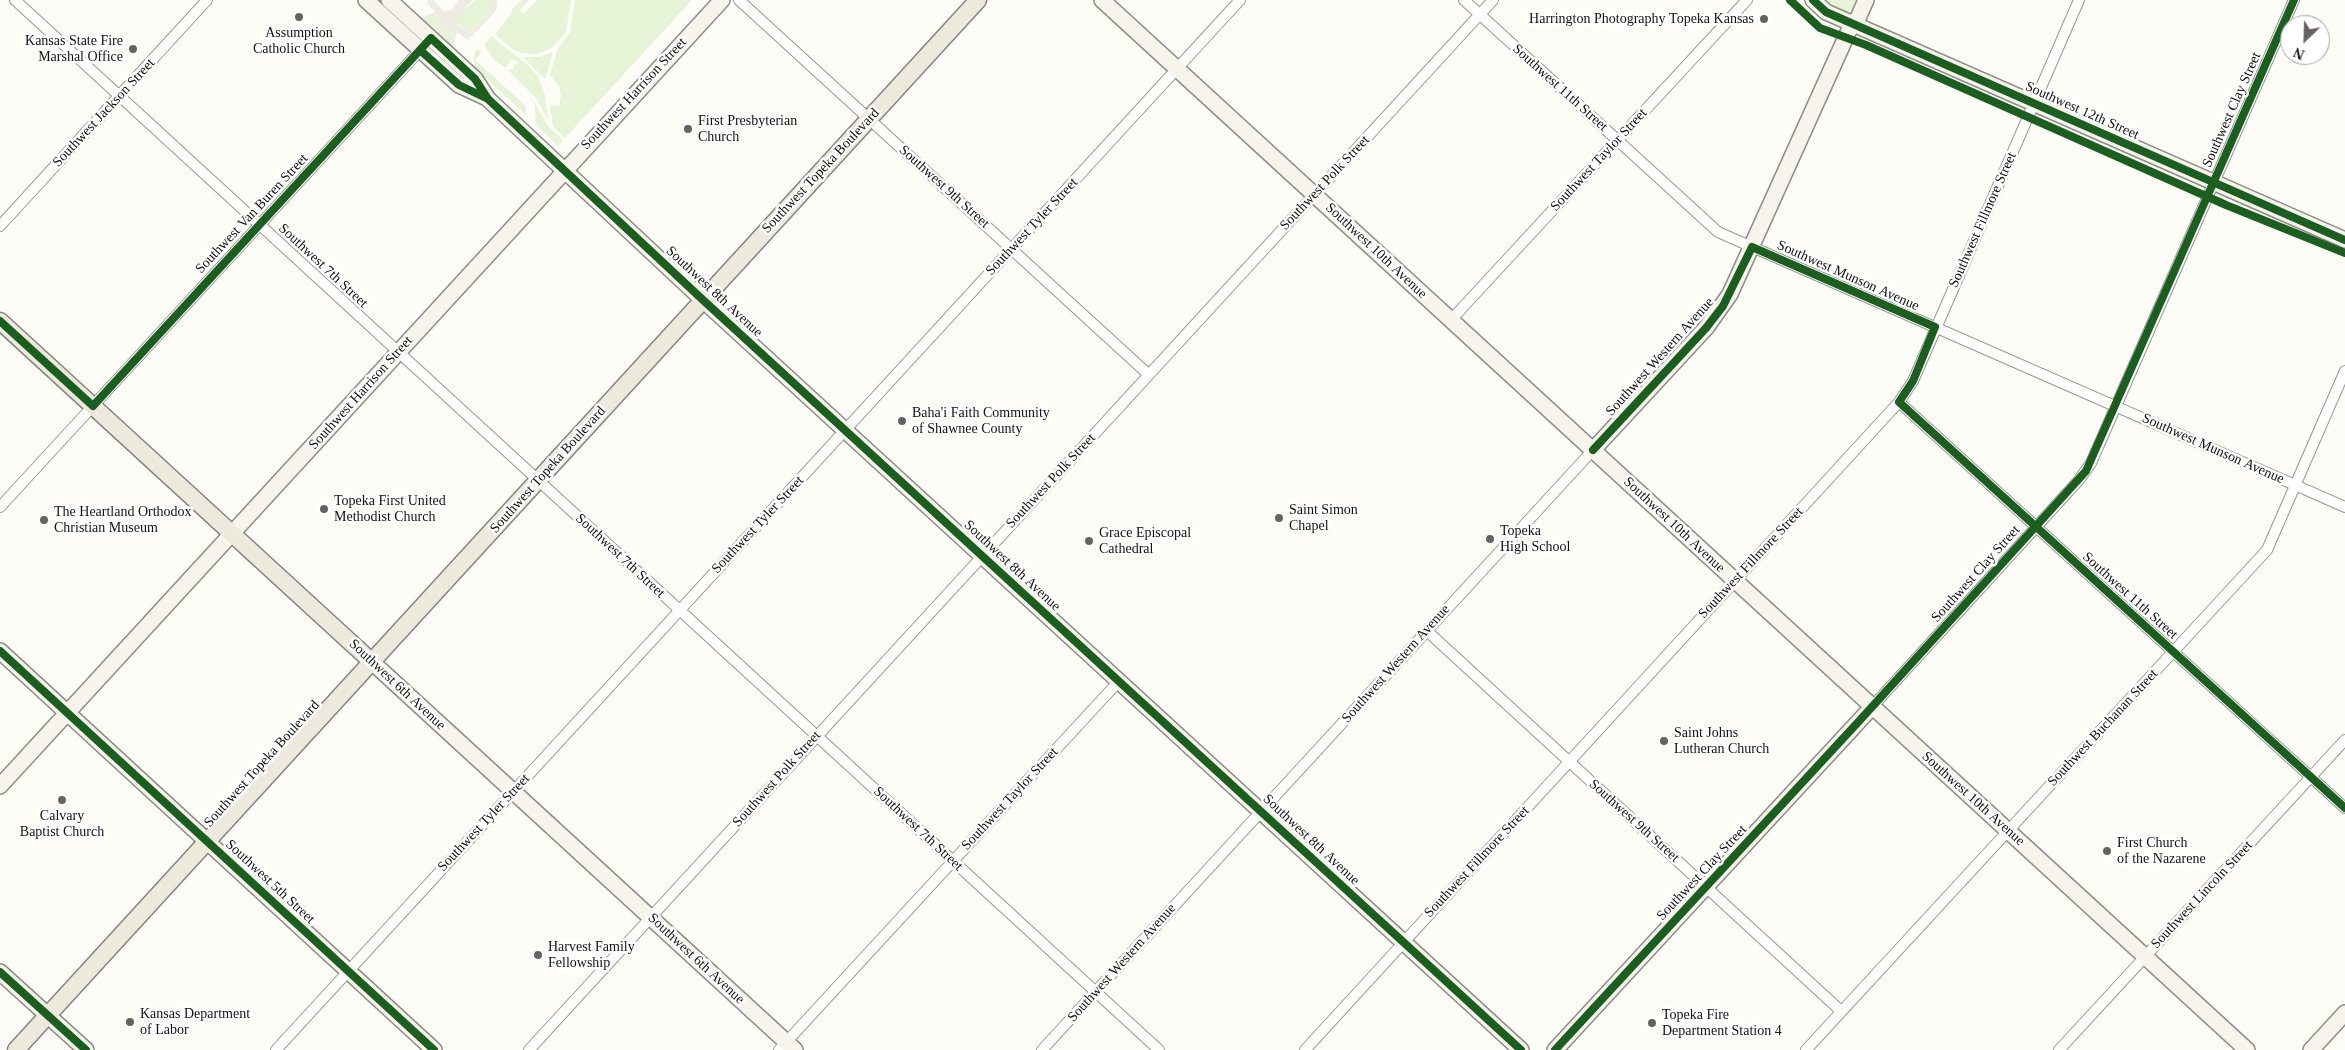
<!DOCTYPE html>
<style>
body{margin:0}
#map{position:relative;width:2345px;height:1050px;overflow:hidden;background:#fdfcf7;font-family:"Times New Roman",serif}
canvas{display:block}
.north{position:absolute;left:2280px;top:15px;width:50px;height:50px;box-sizing:border-box;background:#fff;border:1px solid #a0a0a0;border-radius:50%;rotate:204deg;font-size:14px;font-weight:700;line-height:20px;text-align:center;color:#111}
.north::after{content:'';display:block;margin:auto;width:18px;height:22px;background:#646362;clip-path:polygon(50% 0,100% 100%,50% 72%,0 100%)}
</style>
<div id="map">
<canvas width="2345" height="1050"></canvas>
<div class="north">N</div>
</div>
<script>
const context = document.querySelector('canvas').getContext('2d');
context.lineJoin = 'round';
function fillPath(path, color) {
  context.fillStyle = color;
  context.fill(path, 'evenodd');
}
function poly(rows) {
  const path = new Path2D();
  for (const r of rows) {
    path.moveTo(r[0], r[1]);
    for (let i = 2; i < r.length; i += 2) path.lineTo(r[i], r[i + 1]);
  }
  return path;
}
function stroke(path, color, width, dash) {
  context.strokeStyle = color;
  context.lineWidth = width;
  context.lineCap = dash ? 'butt' : 'round';
  context.setLineDash(dash || []);
  context.stroke(path);
}
function label(font, color, halo, rows, align = 'center') {
  context.font = font + ' "Times New Roman",serif';
  context.lineWidth = 5;
  context.setLineDash([]);
  context.textBaseline = 'middle';
  context.strokeStyle = halo;
  context.fillStyle = color;
  for (const [text, x, y, turn = 0] of rows) {
    context.save();
    context.translate(x, y);
    context.rotate((+turn || 0) * Math.PI / 180);
    context.textAlign = isNaN(turn) ? turn : align;
    if (halo) context.strokeText(text, 0, 0);
    context.fillText(text, 0, 0);
    context.restore();
  }
}
fillPath(poly([
 [475,0,493,0,493,6,491,12,472,32,469,33,458,24,458,16],
 [522,0,529,0,520,10,524,14,537,0,571,0,566,32,552,48,537,54,521,53,511,48,495,34,511,14,513,8],
 [575,0,692,0,565,138,553,127,550,105,559,106,561,96,559,87,550,75,558,48,570,32],
 [1824,0,1859,0,1855,8,1849,13,1838,9],
 [439,15,438,22,442,28,454,30,452,44,449,46,423,22,427,18],
 [491,36,529,66,538,77,545,95,548,120,537,99,508,70,513,69,514,65,518,64,517,61,511,59,506,68,495,61,485,47,485,44],
 [477,48,481,53,475,60,526,106,526,115,476,70,473,59],
 [553,52,545,79,523,57,539,57],
 [531,97,548,126,563,140,558,146,536,125,535,106]
]), '#e7f3d7');
fillPath(poly([
 [428,0,433,0,443,11,452,10,458,0,473,0,466,7,467,9,458,16,458,25,469,33,472,32,491,12,493,0,497,0,497,5,495,12,468,40,457,33,452,49,449,46,452,43,454,30,442,28,438,22,439,15,427,18,423,22,419,19,435,12,427,3]
]), '#edebe2');
const street = poly([
 [15,0,1159,1050],
 [739,0,1148,374],
 [1464,0,1718,232,2345,507],
 [0,226,207,0],
 [1451,320,1747,0],
 [1899,402,2345,808],
 [0,507,424,46],
 [1427,631,1841,1011],
 [1872,707,2079,480,2091,463,2294,0],
 [276,1050,1240,0],
 [529,1050,1493,0],
 [779,1050,1119,681],
 [1042,1050,1593,450],
 [1305,1050,1899,402,1913,381,2079,0],
 [1806,1050,2267,550,2345,371],
 [2059,1050,2345,740]
]);
const secondary = poly([
 [366,0,459,85,487,98],
 [389,0,475,79,488,99,703,300,1521,1050],
 [1102,0,2247,1050],
 [1813,0,1826,12,2345,240],
 [1593,450,1706,328,1730,294,1846,37,1852,24,1858,18,1866,0],
 [0,651,434,1050],
 [372,662,795,1050],
 [0,786,722,0],
 [0,972,86,1050],
 [1555,1050,1872,707],
 [2311,1050,2345,1013]
]);
const primary = poly([
 [0,321,372,662],
 [16,1050,978,0]
]);
stroke(street, '#979795', 12);
stroke(secondary, '#8e8d8b', 18);
stroke(primary, '#858482', 19);
stroke(street, '#fffffe', 10);
stroke(secondary, '#f6f4eb', 15);
stroke(primary, '#ede9dc', 16);
stroke(poly([
 [1790,0,1820,28,1866,45,2226,205,2345,253],
 [1813,0,1826,12,2345,240],
 [420,50,459,85,488,99],
 [0,321,93,406,431,38,475,79,488,99,703,300,1521,1050],
 [1593,450,1706,328,1723,306,1752,247,1935,327,1913,381,1899,402,2345,808],
 [0,651,434,1050],
 [0,972,86,1050],
 [1555,1050,1861,719,2086,471,2294,0]
]), '#1b5e20', 8);
for (const [x, y, r, color] of [
 [299,17,5,"#646362"],
 [1764,19,5,"#646362"],
 [133,49,5,"#646362"],
 [688,129,5,"#646362"],
 [902,421,5,"#646362"],
 [324,509,5,"#646362"],
 [1279,518,5,"#646362"],
 [44,520,5,"#646362"],
 [1490,539,5,"#646362"],
 [1089,541,5,"#646362"],
 [1664,741,5,"#646362"],
 [62,800,5,"#646362"],
 [2107,851,5,"#646362"],
 [538,955,5,"#646362"],
 [130,1022,5,"#646362"],
 [1652,1023,5,"#646362"]
]) {
  const dot = new Path2D();
  dot.arc(x, y, r, 0, 2 * Math.PI);
  context.fillStyle = color;
  context.fill(dot);
  stroke(dot, '#fff', 2);
}
label('14px', '#111', '#fff', [
 ["Harrington Photography Topeka Kansas",1754,19,"right"],
 ["Assumption",299,33,"center"],
 ["Catholic Church",299,49,"center"],
 ["Kansas State Fire",123,41,"right"],
 ["Marshal Office",123,57,"right"],
 ["First Presbyterian",698,121],
 ["Church",698,137],
 ["Baha'i Faith Community",912,413],
 ["of Shawnee County",912,429],
 ["Topeka First United",334,501],
 ["Methodist Church",334,517],
 ["Saint Simon",1289,510],
 ["Chapel",1289,526],
 ["The Heartland Orthodox",54,512],
 ["Christian Museum",54,528],
 ["Topeka",1500,531],
 ["High School",1500,547],
 ["Grace Episcopal",1099,533],
 ["Cathedral",1099,549],
 ["Saint Johns",1674,733],
 ["Lutheran Church",1674,749],
 ["Calvary",62,816,"center"],
 ["Baptist Church",62,832,"center"],
 ["First Church",2117,843],
 ["of the Nazarene",2117,859],
 ["Harvest Family",548,947],
 ["Fellowship",548,963],
 ["Kansas Department",140,1014],
 ["of Labor",140,1030],
 ["Topeka Fire",1662,1015],
 ["Department Station 4",1662,1031]
], 'left');
label('14px', '#111', '#fff', [
 ["Southwest 11th Street",1560,88,42],
 ["Southwest Harrison Street",634,94,-47],
 ["Southwest Clay Street",2232,110,-66],
 ["Southwest 12th Street",2082,111,24],
 ["Southwest Jackson Street",104,113,-47],
 ["Southwest Taylor Street",1599,160,-47],
 ["Southwest Topeka Boulevard",821,171,-47],
 ["Southwest Polk Street",1325,183,-47],
 ["Southwest 9th Street",944,187,42],
 ["Southwest Van Buren Street",252,214,-47],
 ["Southwest Fillmore Street",1983,220,-66],
 ["Southwest Tyler Street",1032,227,-47],
 ["Southwest 10th Avenue",1376,251,43],
 ["Southwest 7th Street",323,266,43],
 ["Southwest Munson Avenue",1848,276,24],
 ["Southwest 8th Avenue",714,292,43],
 ["Southwest Western Avenue",1660,357,-48],
 ["Southwest Harrison Street",361,393,-48],
 ["Southwest Munson Avenue",2213,449,24],
 ["Southwest Topeka Boulevard",548,470,-48],
 ["Southwest Polk Street",1051,481,-47],
 ["Southwest Tyler Street",758,525,-47],
 ["Southwest 10th Avenue",1674,525,43],
 ["Southwest 7th Street",620,556,43],
 ["Southwest Fillmore Street",1751,563,-47],
 ["Southwest 8th Avenue",1012,566,43],
 ["Southwest Clay Street",1976,574,-48],
 ["Southwest 11th Street",2130,596,42],
 ["Southwest Western Avenue",1396,664,-48],
 ["Southwest 6th Avenue",397,685,43],
 ["Southwest Buchanan Street",2103,728,-47],
 ["Southwest Topeka Boulevard",262,764,-48],
 ["Southwest Polk Street",777,779,-48],
 ["Southwest Taylor Street",1010,799,-47],
 ["Southwest 10th Avenue",1973,799,42],
 ["Southwest 9th Street",1634,821,42],
 ["Southwest Tyler Street",484,823,-47],
 ["Southwest 7th Street",918,829,43],
 ["Southwest 8th Avenue",1311,840,43],
 ["Southwest Fillmore Street",1477,862,-47],
 ["Southwest Clay Street",1702,873,-47],
 ["Southwest 5th Street",270,882,43],
 ["Southwest Lincoln Street",2202,895,-47],
 ["Southwest 6th Avenue",696,959,43],
 ["Southwest Western Avenue",1122,963,-48]
]);
</script>
